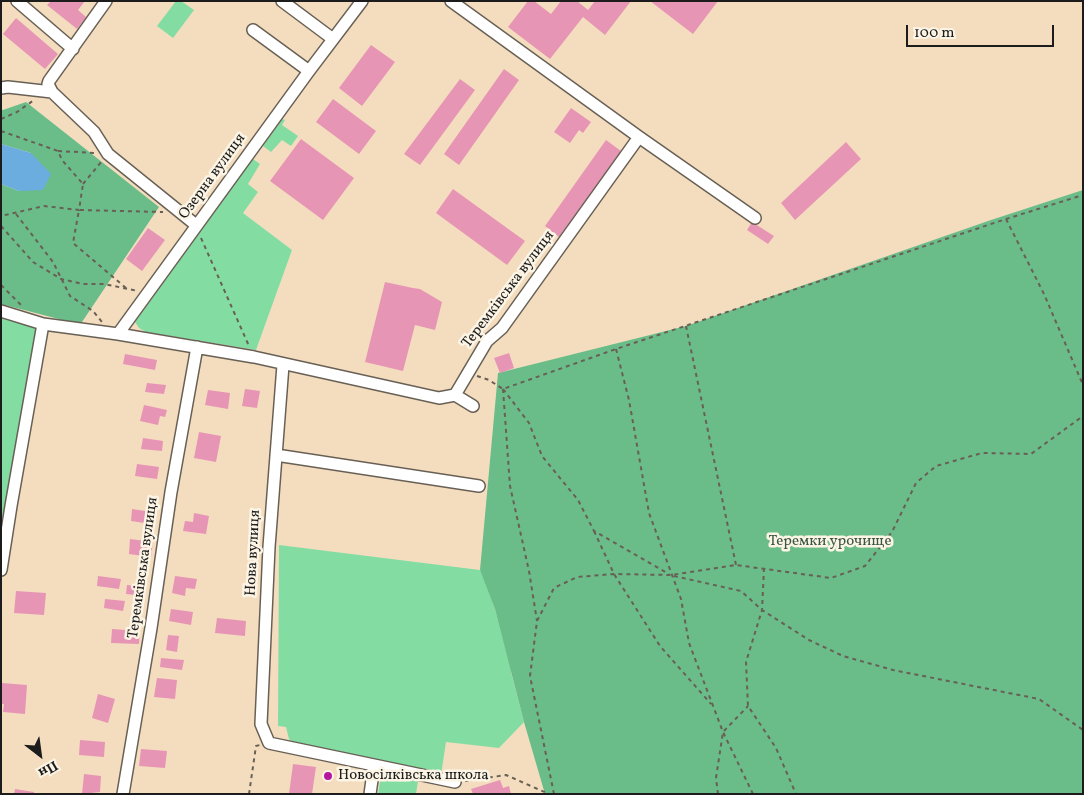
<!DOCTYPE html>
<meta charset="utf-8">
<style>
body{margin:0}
#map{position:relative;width:1084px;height:795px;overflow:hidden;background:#f4ddbf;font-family:Vollkorn,serif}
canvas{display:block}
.frame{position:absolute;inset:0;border:2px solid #1c1c1c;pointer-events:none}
.north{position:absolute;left:15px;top:730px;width:50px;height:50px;-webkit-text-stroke:4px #fcf5e5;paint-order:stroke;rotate:150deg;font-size:14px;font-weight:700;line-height:20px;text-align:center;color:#1c1c1c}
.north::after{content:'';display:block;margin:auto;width:18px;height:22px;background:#1c1c1c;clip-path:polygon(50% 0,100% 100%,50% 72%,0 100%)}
.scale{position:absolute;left:906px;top:25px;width:148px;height:22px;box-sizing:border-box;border:2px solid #1c1c1c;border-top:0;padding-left:6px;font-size:15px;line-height:18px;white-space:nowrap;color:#1c1c1c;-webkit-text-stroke:4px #fcf5e5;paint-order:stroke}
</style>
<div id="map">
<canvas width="1084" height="795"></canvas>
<div class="frame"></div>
<div class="north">Пн</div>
<div class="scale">100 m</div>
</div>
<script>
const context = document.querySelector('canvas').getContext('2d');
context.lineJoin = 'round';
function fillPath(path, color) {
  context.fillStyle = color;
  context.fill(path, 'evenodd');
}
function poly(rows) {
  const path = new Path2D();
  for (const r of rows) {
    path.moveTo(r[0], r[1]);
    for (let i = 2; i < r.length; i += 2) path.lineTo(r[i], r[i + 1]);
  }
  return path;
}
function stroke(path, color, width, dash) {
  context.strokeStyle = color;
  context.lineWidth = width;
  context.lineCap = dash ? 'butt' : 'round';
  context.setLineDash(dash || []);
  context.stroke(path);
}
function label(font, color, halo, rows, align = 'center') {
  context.font = font + ' Vollkorn,serif';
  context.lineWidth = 5;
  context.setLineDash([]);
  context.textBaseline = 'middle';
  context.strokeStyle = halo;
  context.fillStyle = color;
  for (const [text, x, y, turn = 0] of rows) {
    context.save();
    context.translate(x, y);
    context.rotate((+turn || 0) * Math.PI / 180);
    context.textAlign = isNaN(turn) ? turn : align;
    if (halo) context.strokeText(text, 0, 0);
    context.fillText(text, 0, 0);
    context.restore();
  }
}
fillPath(poly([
 [176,1,181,1,194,10,173,38,157,26],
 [282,119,285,120,282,125,298,136,291,146,282,140,271,152,263,146],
 [253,159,260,164,248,184,258,192,243,213,292,250,256,350,146,332,139,328,135,322],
 [1,315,36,326,1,541],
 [279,545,480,570,483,577,500,585,509,593,517,602,522,614,525,638,523,650,518,661,511,672,524,722,499,748,446,742,441,775,295,745,289,739,286,727,278,726],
 [486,583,496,588,505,596,517,615,520,638,518,649,510,665,495,609],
 [381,775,418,781,416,794,378,794]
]), '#83dda3');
fillPath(poly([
 [26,102,159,207,82,322,78,324,1,304,1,184,19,191,31,153,1,144,1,109,3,110],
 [1083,190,1083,794,545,794,524,722,495,609,480,570,498,373,686,326,991,220]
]), '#6abc89');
fillPath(poly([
 [1,144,31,153,51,174,43,190,19,191,1,184]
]), '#6cade0');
fillPath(poly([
 [51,1,85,1,78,10,86,17,77,29,47,5],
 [528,1,534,1,551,14,561,1,577,1,588,10,595,1,631,1,605,35,583,17,550,59,508,27],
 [650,1,718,1,693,34],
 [16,18,58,54,45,69,3,34],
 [371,45,395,62,362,106,339,88],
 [504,69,519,80,459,165,444,154],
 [460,79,475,90,420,165,404,154],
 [333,99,376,131,359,154,316,122],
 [571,108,591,122,583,133,579,130,570,143,554,132],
 [301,139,354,178,323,220,270,181],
 [606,140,621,151,559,237,545,226],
 [846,142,861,159,795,220,781,203],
 [453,189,525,241,507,265,436,213],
 [752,222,774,236,768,244,747,230],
 [148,228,165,240,142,271,126,259],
 [385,282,413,288,420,289,442,302,435,330,415,325,403,371,365,362],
 [509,353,514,368,500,373,494,358],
 [125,354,157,360,155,370,123,364],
 [147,383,166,385,164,394,145,392],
 [245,389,260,391,257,408,242,406],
 [208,390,230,393,228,409,205,405],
 [144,405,167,410,165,417,160,416,158,425,140,421],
 [199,432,221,436,216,462,194,458],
 [143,438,163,441,162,451,141,449],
 [137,464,159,467,157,479,135,476],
 [132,509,152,512,151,524,131,521],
 [194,513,209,516,206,534,183,531,185,521,193,522],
 [130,539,153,542,151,557,129,554],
 [98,576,121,579,119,589,97,586],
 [175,576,197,579,195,589,186,588,185,596,172,593],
 [127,585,146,587,145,596,126,594],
 [16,591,46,593,44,615,14,613],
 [105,599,125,601,123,611,104,608],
 [171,609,193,612,191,625,169,621],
 [217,618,246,621,245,636,215,633],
 [112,629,140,631,139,644,111,643],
 [168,635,179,636,177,652,166,650],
 [161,658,184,660,182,670,160,667],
 [157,678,177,680,175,699,154,697],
 [2,683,27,685,25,714,3,712,4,704,1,704],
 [98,694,115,699,108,723,92,718],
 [80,740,105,742,104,757,79,755],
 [141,749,167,751,165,768,139,766],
 [293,764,316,767,312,794,289,794],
 [84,774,101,776,100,792,82,794],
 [500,780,503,788,509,786,511,794,473,794,471,789],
 [15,789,34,792,34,794,14,794]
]), '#e795b4');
const minor = poly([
 [17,1,73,49],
 [106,1,49,81,48,84,52,92,94,132,108,154,196,225],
 [282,1,333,39],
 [451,1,639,137,755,218],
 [253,30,309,71],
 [1,88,8,87,52,92],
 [1,311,43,324,118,334,254,357,439,398,455,395,487,341,502,328,639,137],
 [118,334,309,71,362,1],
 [283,365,269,547,261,724,269,743,455,782],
 [455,395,473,406],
 [276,455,479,486],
 [1,570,11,506,43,324],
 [123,794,151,628,171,492,197,347],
 [370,794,374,766]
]);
stroke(minor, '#686055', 14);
stroke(poly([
 [1,119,17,112,34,100],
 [1,131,58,151,62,160,83,184,79,210,44,206,1,216],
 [58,151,95,153],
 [83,184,102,161],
 [16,214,53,262,70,296,93,311,102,322],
 [1006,219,1044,294,1083,385],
 [1,226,33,262,61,279,83,284,104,284,138,291],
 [201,238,249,346],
 [1,285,23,307],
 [126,288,73,243,79,210,163,212],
 [686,326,736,565],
 [616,349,629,400,649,513,681,599,689,643,723,732,753,794],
 [477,376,489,380,503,389,616,349,1006,219,1083,195],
 [503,389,529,423,542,456,578,500,594,531,669,574],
 [503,389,510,486,529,571,537,621],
 [594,531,614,574,660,646,711,704],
 [764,568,762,610,746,662,748,706,776,748,796,794],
 [674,576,741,591,762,610,809,640,843,656,893,670,1039,699,1083,730],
 [465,781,506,775,549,794],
 [249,794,256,746,260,745],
 [554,794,530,676,537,621,554,588,577,577,614,574,671,575,736,565,831,578,865,566,892,532,916,483,936,466,982,453,1031,454,1083,416],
 [718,794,716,778,723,732,748,706]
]), '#686055', 2, [4, 4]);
stroke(minor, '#fff', 11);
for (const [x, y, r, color] of [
 [328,776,5,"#b5179e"]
]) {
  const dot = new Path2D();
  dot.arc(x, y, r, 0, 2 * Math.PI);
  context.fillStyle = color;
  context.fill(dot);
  stroke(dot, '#fcf5e5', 2);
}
label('15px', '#1c1c1c', '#fcf5e5', [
 ["Озерна вулиця",213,177,-54],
 ["Теремківська вулиця",509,290,-53],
 ["Нова вулиця",254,553,-87],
 ["Теремківська вулиця",144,568,-82]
]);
label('15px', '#3b5644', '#fcf5e5', [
 ["Теремки урочище",830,542]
]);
label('15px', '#1c1c1c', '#fcf5e5', [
 ["Новосілківська школа",338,776]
], 'left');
</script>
